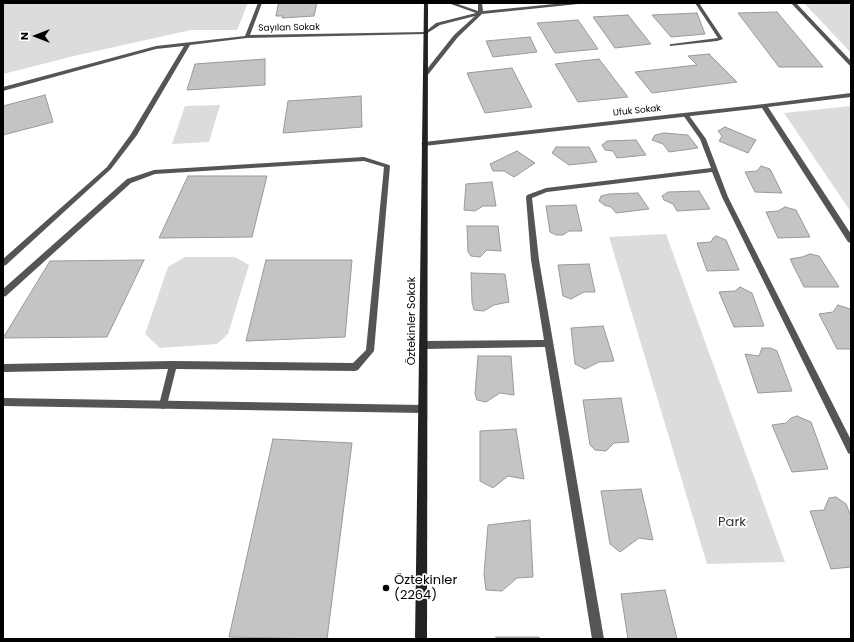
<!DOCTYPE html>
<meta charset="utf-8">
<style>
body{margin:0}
#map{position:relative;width:854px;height:642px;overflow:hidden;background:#fff;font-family:Poppins,sans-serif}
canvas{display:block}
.frame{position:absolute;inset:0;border:4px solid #000;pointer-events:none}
.north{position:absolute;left:16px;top:16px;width:40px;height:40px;-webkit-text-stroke:3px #fff;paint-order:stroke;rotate:270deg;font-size:11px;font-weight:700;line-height:16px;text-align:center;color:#000}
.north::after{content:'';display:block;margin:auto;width:14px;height:18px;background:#000;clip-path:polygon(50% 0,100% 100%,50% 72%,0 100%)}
</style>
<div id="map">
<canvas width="854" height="642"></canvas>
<div class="frame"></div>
<div class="north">N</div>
</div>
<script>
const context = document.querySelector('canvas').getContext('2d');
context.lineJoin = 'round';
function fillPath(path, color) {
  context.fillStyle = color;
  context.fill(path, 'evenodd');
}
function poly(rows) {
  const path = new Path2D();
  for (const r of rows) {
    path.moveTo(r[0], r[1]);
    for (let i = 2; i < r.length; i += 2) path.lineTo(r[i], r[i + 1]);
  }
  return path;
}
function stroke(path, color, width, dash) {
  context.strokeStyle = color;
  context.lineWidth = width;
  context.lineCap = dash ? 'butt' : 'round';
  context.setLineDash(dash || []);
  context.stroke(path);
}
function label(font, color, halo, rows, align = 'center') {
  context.font = font + ' Poppins,sans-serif';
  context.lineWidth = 3.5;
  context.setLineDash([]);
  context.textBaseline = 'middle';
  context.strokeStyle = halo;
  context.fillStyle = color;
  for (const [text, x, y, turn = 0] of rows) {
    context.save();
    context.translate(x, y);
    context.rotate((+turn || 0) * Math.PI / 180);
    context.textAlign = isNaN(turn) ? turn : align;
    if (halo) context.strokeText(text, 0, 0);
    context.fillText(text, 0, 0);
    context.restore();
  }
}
fillPath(poly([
 [3,3,248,3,237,30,191,30,78,55,3,74],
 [804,3,851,3,851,53],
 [220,105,209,142,172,144,185,106],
 [851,106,851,212,784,113],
 [666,234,675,259,785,562,707,564,609,237],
 [185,257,235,257,249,265,228,334,217,344,160,348,145,334,168,267]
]), '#dcdcdc');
const building = poly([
 [280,3,317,3,314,16,282,18,283,16,276,16,278,5,280,3],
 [777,12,823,67,779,67,738,13,777,12],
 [697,13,705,34,671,37,652,15,697,13],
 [628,15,651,44,615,48,593,17,628,15],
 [578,20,598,49,555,53,537,23,578,20],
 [530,37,537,52,493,57,486,41,530,37],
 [709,54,737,82,652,93,635,72,697,65,688,56,709,54],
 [265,59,265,85,187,90,195,64,265,59],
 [599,59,628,97,578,102,555,64,599,59],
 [512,68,532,107,485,113,467,73,512,68],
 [45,95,53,122,3,135,3,106,45,95],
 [361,96,362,127,283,133,288,101,361,96],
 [725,127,756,140,748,153,719,141,722,136,718,131,725,127],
 [664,133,688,135,698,148,669,152,663,144,652,140,655,135,664,133],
 [636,140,646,155,617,158,613,151,605,150,602,145,607,141,636,140],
 [556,147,589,147,597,162,569,165,552,153,556,147],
 [517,151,535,163,514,177,504,171,493,171,490,164,517,151],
 [761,166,770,169,782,193,755,192,745,172,757,171,761,166],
 [188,176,267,176,252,237,159,238,188,176],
 [492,182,496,206,483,206,475,211,464,210,466,184,492,182],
 [699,191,710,209,677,211,673,204,664,200,662,196,668,192,699,191],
 [638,193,649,209,616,213,611,207,604,205,599,201,601,196,609,194,638,193],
 [576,205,582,231,569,231,563,235,556,235,550,232,546,206,576,205],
 [785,207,796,210,810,237,778,238,766,212,778,211,785,207],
 [467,226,498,226,501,251,487,250,480,257,471,256,468,252,467,226],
 [716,236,726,240,739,270,707,271,697,243,711,242,713,238,716,236],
 [810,254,819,256,839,287,804,287,790,259,802,257,810,254],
 [144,260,107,337,3,338,50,261,144,260],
 [266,260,352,260,345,337,246,341,266,260],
 [589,264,595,292,584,292,571,299,563,296,558,265,589,264],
 [471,273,505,274,509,302,494,305,484,311,474,310,472,302,471,273],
 [740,287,752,293,764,326,734,327,719,292,735,291,740,287],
 [838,305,850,309,851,311,851,349,837,349,819,314,833,312,838,305],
 [603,326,614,361,599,362,585,369,575,364,571,328,603,326],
 [762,348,771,348,777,351,792,391,758,393,745,354,759,356,762,348],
 [478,356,511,356,514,395,500,393,486,402,477,400,475,394,478,356],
 [621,398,629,442,614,443,606,451,595,450,590,445,583,400,621,398],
 [797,416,811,422,828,469,792,472,772,425,786,423,791,418,797,416],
 [516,429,524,479,508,476,493,488,480,481,480,431,516,429],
 [273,439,352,443,327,639,229,637,273,439],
 [641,489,653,540,639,538,620,552,610,544,601,491,641,489],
 [836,497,846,504,851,516,851,567,831,569,810,511,824,510,829,498,836,497],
 [530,520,533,577,517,578,502,591,486,590,484,574,488,525,530,520],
 [665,590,677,639,628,639,621,594,665,590],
 [496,637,539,637,540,639,496,639,496,637]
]);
fillPath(building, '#c4c4c4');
stroke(building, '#999', 1);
fillPath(poly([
 [695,3,699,3,723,39,717,41,670,46,670,44,672,44,718,38,695,3],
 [686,113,688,114,706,139,728,197,851,440,851,455,848,453,722,197,712,172,547,192,532,198,539,260,604,639,592,639,545,347,423,349,420,348,419,345,420,342,423,341,544,340,531,260,526,197,527,195,546,188,711,168,700,139,683,115,686,113],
 [364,157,389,165,390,166,374,351,358,370,355,371,176,369,167,405,166,408,163,409,160,408,159,405,168,369,3,372,3,364,173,361,353,363,366,350,384,167,364,161,155,174,131,183,6,296,3,297,3,289,127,179,154,170,364,157]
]), '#555');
fillPath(poly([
 [258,3,262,3,250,35,425,32,436,23,476,13,448,3,455,3,478,11,478,3,482,3,483,11,565,3,580,3,578,4,482,14,458,37,427,76,425,77,423,76,423,74,454,35,475,16,440,25,426,34,247,38,190,45,137,135,111,169,6,265,3,266,3,259,107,167,131,134,184,46,156,49,3,91,3,87,156,46,245,36,258,3],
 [791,3,796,3,851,61,851,66,849,65,791,3],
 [851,93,851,97,768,107,851,234,851,243,848,242,762,108,424,146,421,144,424,142,764,104,851,93],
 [3,398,422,405,425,406,426,409,425,412,422,413,3,406,3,398]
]), '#555');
fillPath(poly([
 [424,3,428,3,427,639,415,639,424,3]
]), '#222');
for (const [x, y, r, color] of [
 [386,588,4,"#000"]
]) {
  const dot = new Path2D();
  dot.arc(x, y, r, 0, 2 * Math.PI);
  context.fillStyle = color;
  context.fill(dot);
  stroke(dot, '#fff', 1.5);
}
label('9px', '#000', '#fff', [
 ["Sayılan Sokak",289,28,-1],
 ["Ufuk Sokak",637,111,-6]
]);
label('11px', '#000', '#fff', [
 ["Öztekinler Sokak",412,321,-90]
]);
label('13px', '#333', '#fff', [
 ["Park",732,523]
]);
label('13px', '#000', '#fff', [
 ["Öztekinler",394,581],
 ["(2264)",394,596]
], 'left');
</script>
